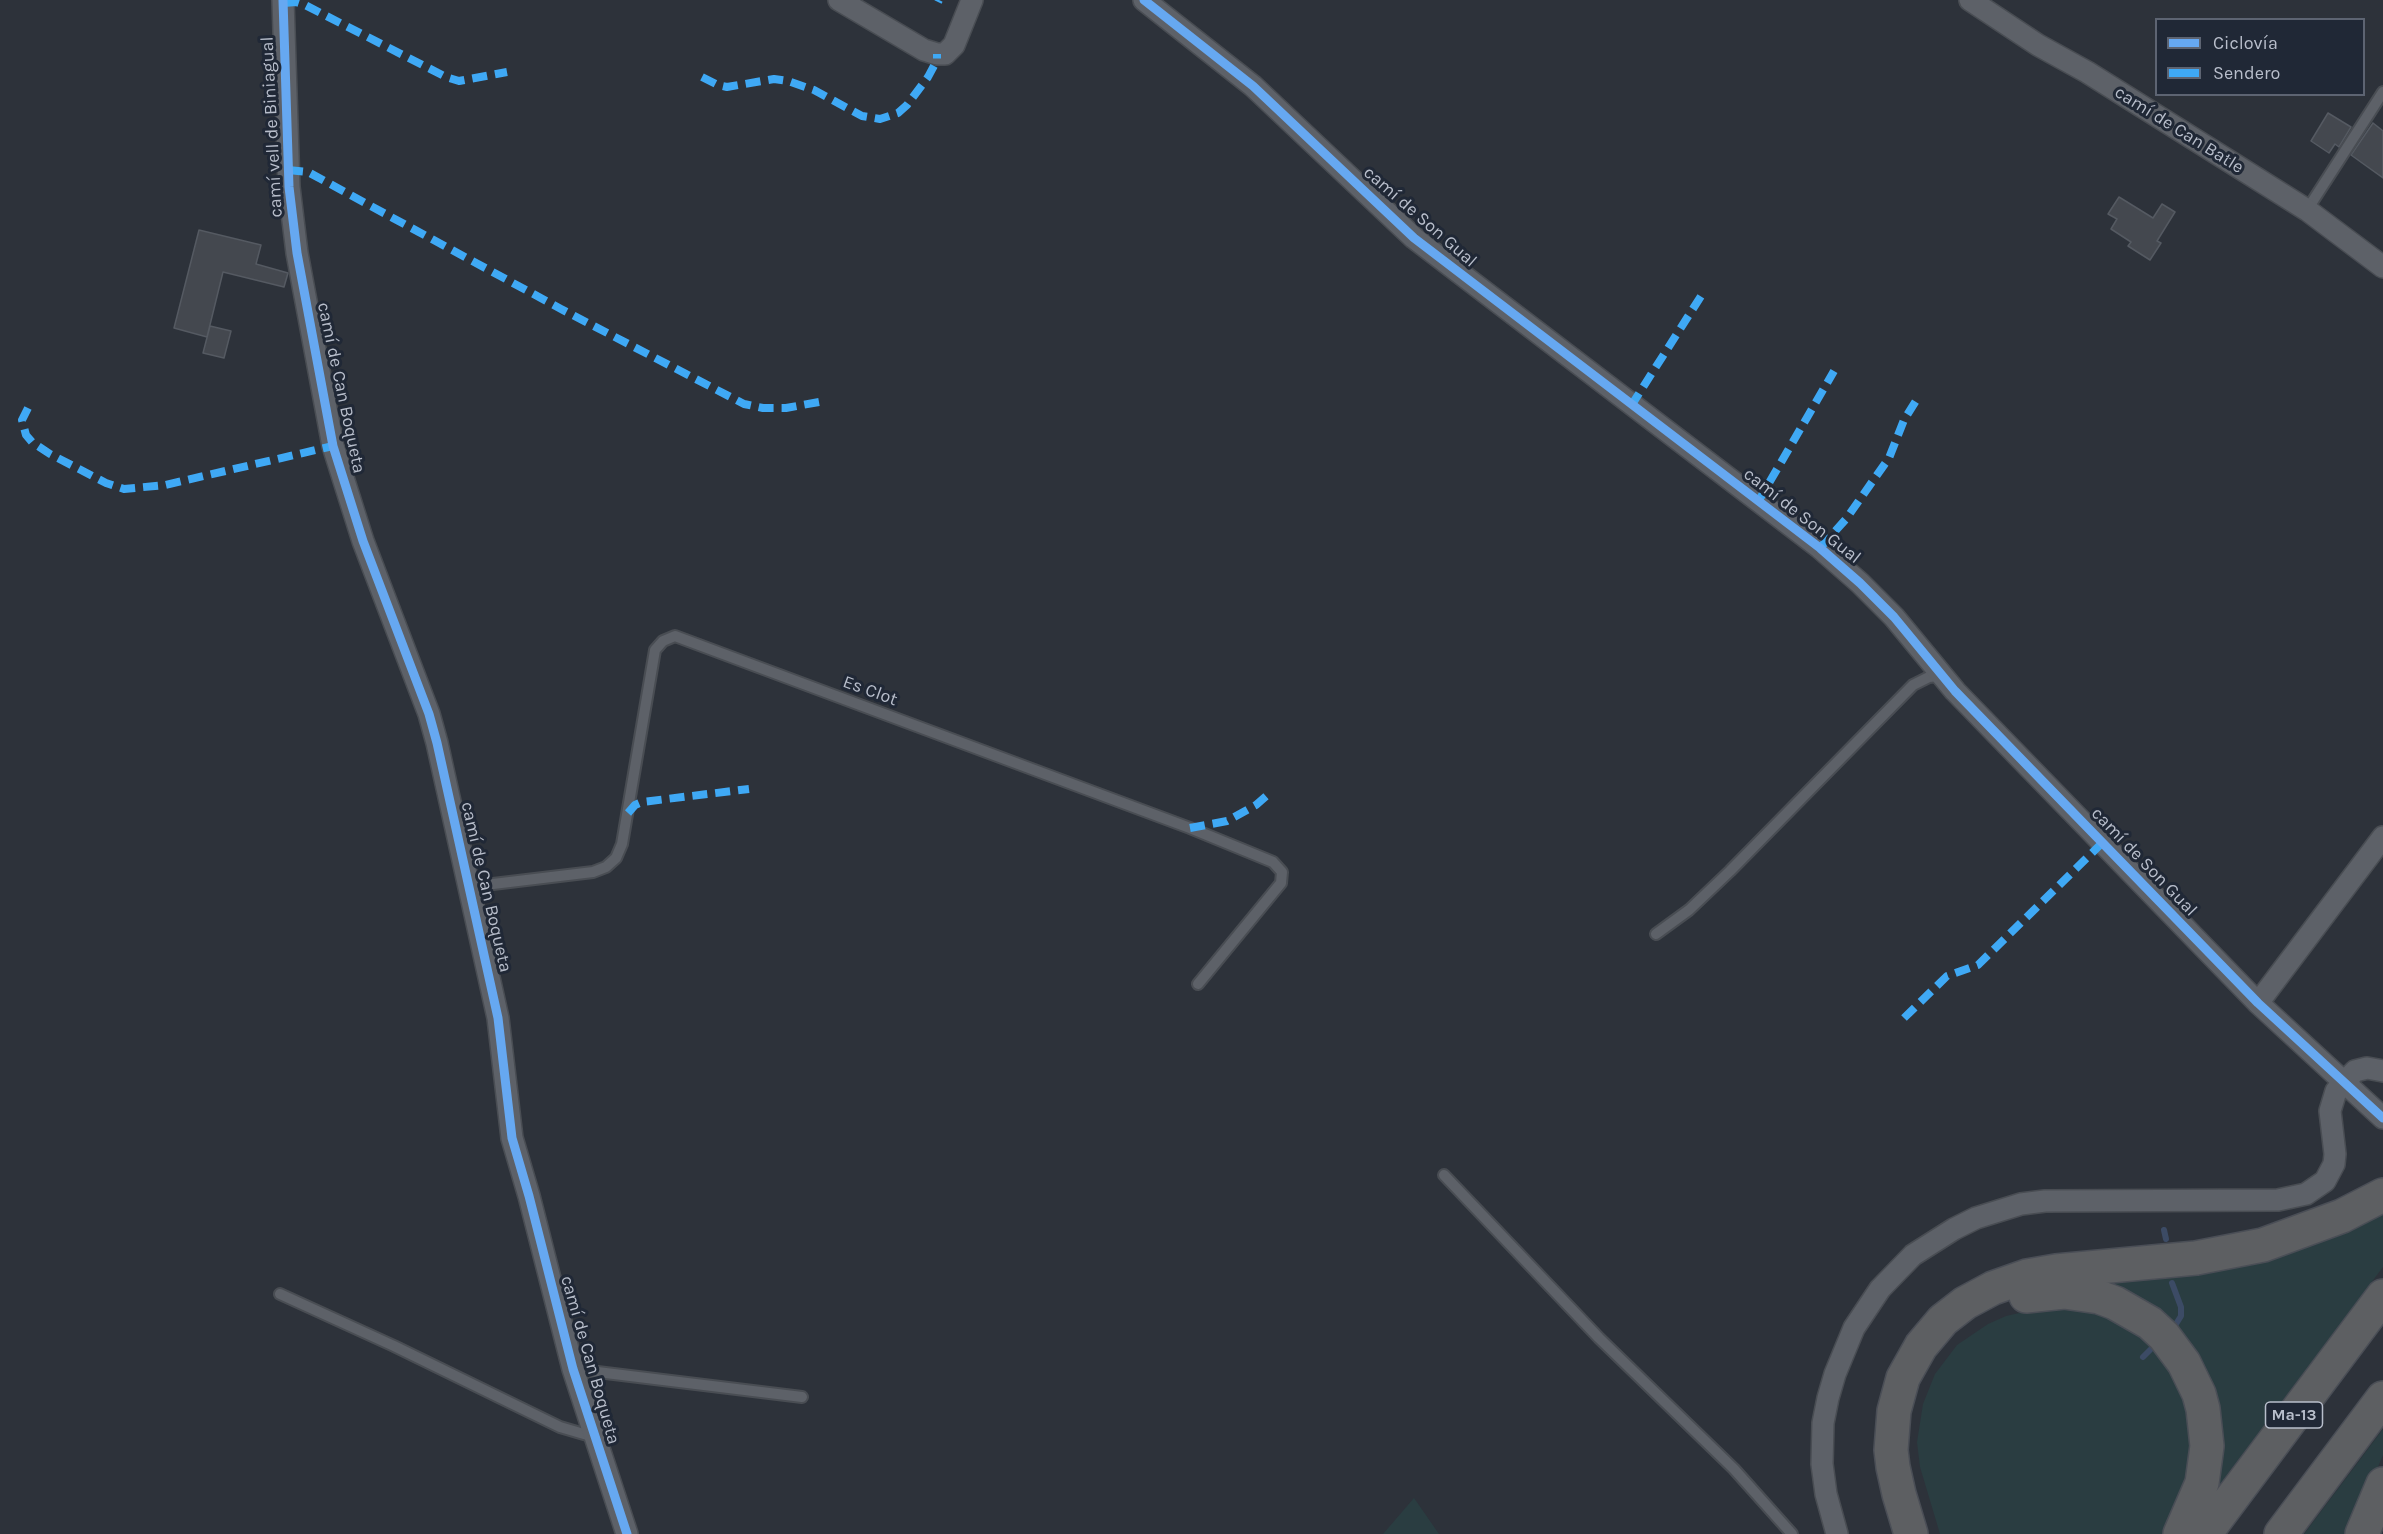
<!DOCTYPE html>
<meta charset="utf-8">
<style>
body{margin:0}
#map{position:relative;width:2383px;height:1534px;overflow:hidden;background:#2d323a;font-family:Karla,sans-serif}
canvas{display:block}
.legend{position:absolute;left:2155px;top:18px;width:210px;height:78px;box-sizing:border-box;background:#202836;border:2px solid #5d6472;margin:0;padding:8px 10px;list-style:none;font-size:18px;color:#b8becb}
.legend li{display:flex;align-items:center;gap:12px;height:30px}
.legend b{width:30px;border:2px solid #5d6472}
</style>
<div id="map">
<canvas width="2383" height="1534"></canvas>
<ul class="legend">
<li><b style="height:8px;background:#66a8f1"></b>Ciclovía</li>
<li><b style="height:8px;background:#3fa9f5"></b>Sendero</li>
</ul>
</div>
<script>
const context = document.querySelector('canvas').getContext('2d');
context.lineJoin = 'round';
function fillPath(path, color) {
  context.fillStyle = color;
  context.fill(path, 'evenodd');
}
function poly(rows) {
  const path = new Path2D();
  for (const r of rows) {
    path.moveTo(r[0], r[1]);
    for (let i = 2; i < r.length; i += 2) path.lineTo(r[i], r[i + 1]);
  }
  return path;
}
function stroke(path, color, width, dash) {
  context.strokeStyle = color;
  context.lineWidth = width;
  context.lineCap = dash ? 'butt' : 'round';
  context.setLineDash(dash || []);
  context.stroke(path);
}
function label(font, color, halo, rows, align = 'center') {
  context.font = font + ' Karla,sans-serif';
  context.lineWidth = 6;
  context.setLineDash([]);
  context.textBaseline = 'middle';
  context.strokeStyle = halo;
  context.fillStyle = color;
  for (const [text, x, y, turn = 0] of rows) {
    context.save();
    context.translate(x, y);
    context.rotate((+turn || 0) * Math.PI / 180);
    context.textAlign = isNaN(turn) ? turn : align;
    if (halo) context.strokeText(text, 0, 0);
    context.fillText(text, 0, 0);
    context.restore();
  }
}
fillPath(poly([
 [2383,1209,2383,1267,2212,1495,2213,1403,2090,1281],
 [2050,1306,2097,1312,2142,1336,2161,1355,2172,1370,2190,1414,2193,1444,2190,1471,2164,1534,1940,1534,1920,1467,1917,1442,1923,1404,1935,1374,1957,1345,1988,1324,2006,1316],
 [2383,1429,2383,1455,2350,1534,2304,1534],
 [1414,1498,1439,1534,1383,1534]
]), '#2a3d41');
stroke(poly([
 [2164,1230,2166,1239],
 [2172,1283,2181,1307,2181,1316,2176,1324],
 [2143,1357,2150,1350]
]), '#3c4b65', 6);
const building = poly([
 [2328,113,2351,127,2339,147,2335,144,2329,153,2311,141,2328,113],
 [2373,123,2383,131,2383,178,2351,155,2373,123],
 [2119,197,2153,218,2162,204,2175,212,2157,241,2161,243,2150,260,2128,246,2131,242,2111,229,2117,219,2108,214,2119,197],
 [199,230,261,245,256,264,288,273,284,287,223,272,207,337,174,328,199,230],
 [210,326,231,331,224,358,203,353,210,326]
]);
fillPath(building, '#44484f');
stroke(building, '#555a62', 1.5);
const service = poly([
 [2307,210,2383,92],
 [468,887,593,872,606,867,616,858,622,844,655,650,663,641,675,636,1190,828,1273,862,1282,872,1281,883,1198,984],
 [1656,934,1689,910,1730,871,1913,685,1929,677,1937,676,1943,679],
 [1444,1175,1599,1338,1734,1469,1792,1534],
 [280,1294,394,1346,560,1427,594,1437],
 [573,1369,802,1397]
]);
const minor = poly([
 [283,0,289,187,297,253,333,446,363,541,429,714,437,743,498,1018,512,1138,529,1196,573,1369,627,1534],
 [839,0,924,50,937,54,945,54,954,45,972,0],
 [1144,0,1253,86,1414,238,1820,548,1860,583,1894,617,1955,691,2258,1003,2383,1118],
 [1970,0,2038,45,2087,72,2307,210,2383,267],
 [2258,1003,2383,837],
 [1837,1534,1826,1494,1822,1464,1823,1423,1828,1398,1835,1374,1854,1328,1880,1289,1913,1255,1954,1229,1976,1218,2021,1204,2045,1201,2278,1200,2306,1194,2325,1181,2334,1164,2335,1154,2330,1111,2336,1091,2355,1071,2367,1068,2383,1071]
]);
const motorway = poly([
 [2026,1296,2064,1292,2099,1297,2115,1303,2150,1323,2164,1336,2184,1363,2199,1394,2203,1409,2207,1446,2202,1483,2180,1534],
 [1911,1534,1899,1494,1893,1467,1891,1450,1894,1411,1903,1378,1921,1346,1943,1320,1965,1303,1993,1288,2027,1276,2056,1271,2196,1258,2263,1245,2342,1216,2383,1195],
 [2205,1534,2383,1296],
 [2281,1534,2383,1398],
 [2362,1534,2383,1484]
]);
stroke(service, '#494d53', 14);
stroke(minor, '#494d53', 24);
stroke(motorway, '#4a4e56', 36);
stroke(service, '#5d6168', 10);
stroke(minor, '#5d6168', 21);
stroke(motorway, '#5d5f62', 33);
stroke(poly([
 [938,2,939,0],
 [284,3,296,2,305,5,446,77,459,81,507,72],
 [702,77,718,85,727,87,774,79,788,81,814,90,862,116,880,119,898,113,907,105,928,77,937,60,937,54],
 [288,170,308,172,561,309,744,404,763,408,786,408,819,402],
 [1631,406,1703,293],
 [28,408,22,420,26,435,32,442,50,454,106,483,124,489,165,485,333,446],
 [1758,502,1834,371],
 [1820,548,1846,519,1889,458,1904,420,1919,396],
 [628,813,635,805,642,802,749,789],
 [1190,828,1227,821,1256,805,1271,792],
 [1904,1018,1947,976,1978,965,2102,843]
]), '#3fa9f5', 8, [15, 8]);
stroke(poly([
 [283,0,289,187,297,253,333,446,363,541,429,714,437,743,498,1018,512,1138,529,1196,573,1369,627,1534],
 [1144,0,1253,86,1414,238,1820,548,1860,583,1894,617,1955,691,2258,1003,2383,1118]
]), '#66a8f1', 9);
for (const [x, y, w] of [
 [2294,1415,57]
]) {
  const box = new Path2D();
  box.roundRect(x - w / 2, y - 13, w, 26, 4.5);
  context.fillStyle = '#202836';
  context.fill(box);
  stroke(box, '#b8becb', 1.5);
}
label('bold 16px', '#b8becb', null, [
 ["Ma-13",2294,1415]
]);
label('18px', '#b8becb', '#202836', [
 ["camí vell de Biniagual",272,127,-93],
 ["camí de Can Batle",2179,130,32],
 ["camí de Son Gual",1420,217,41],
 ["camí de Can Boqueta",341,388,78],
 ["camí de Son Gual",1802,516,38],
 ["Es Clot",870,691,20],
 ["camí de Son Gual",2144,862,46],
 ["camí de Can Boqueta",486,887,77],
 ["camí de Can Boqueta",590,1360,74]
]);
</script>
